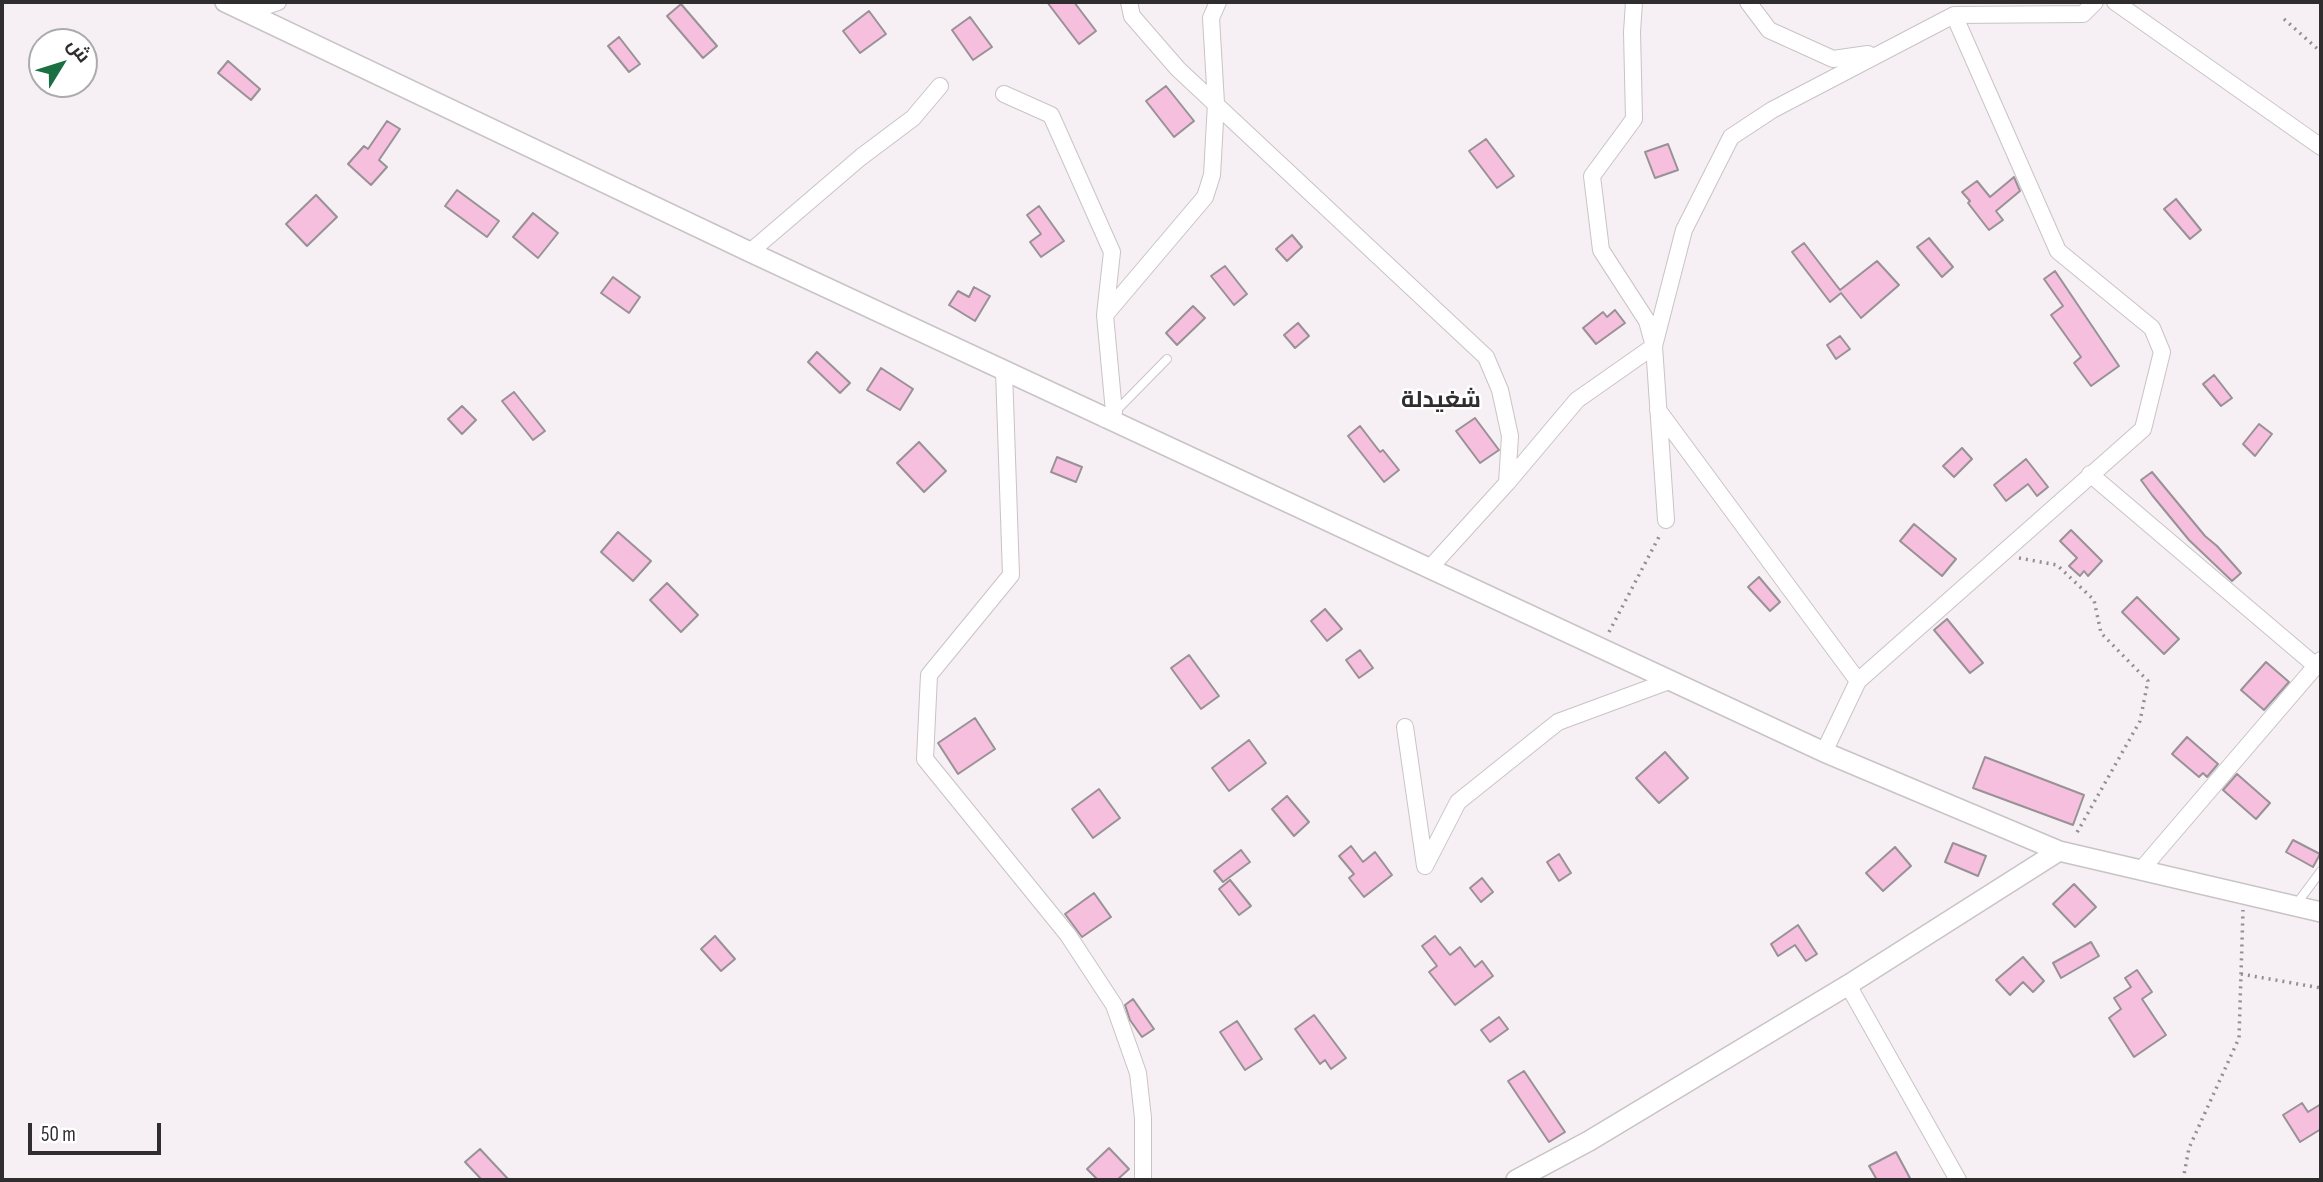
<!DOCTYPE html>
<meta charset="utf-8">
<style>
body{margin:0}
#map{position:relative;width:2323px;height:1182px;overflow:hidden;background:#f6eff3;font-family:"Sofia Sans Condensed",Cairo,sans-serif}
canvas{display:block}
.frame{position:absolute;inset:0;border:4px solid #302d2f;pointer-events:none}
.north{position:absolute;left:28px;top:28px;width:70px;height:70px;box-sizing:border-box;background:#fff;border:2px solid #acabac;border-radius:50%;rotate:52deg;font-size:19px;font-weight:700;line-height:28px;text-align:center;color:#302d2f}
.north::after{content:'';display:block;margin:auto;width:24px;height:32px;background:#1a7043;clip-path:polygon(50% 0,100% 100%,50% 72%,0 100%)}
.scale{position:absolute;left:28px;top:1123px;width:133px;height:32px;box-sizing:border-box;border:4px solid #302d2f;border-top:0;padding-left:9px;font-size:21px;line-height:24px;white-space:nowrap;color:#302d2f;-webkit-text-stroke:5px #fff;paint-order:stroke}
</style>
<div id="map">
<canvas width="2323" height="1182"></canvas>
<div class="frame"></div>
<div class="north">ش</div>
<div class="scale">50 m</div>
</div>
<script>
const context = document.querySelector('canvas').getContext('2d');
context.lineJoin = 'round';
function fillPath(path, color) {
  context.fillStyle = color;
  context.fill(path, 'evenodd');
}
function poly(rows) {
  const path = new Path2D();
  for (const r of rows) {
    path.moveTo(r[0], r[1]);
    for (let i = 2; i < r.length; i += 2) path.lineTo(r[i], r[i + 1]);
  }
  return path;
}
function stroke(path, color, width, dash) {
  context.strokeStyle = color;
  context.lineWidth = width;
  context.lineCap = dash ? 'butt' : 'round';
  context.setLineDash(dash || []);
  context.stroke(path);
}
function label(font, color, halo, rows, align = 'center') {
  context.font = font + ' "Sofia Sans Condensed",Cairo,sans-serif';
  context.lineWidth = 5;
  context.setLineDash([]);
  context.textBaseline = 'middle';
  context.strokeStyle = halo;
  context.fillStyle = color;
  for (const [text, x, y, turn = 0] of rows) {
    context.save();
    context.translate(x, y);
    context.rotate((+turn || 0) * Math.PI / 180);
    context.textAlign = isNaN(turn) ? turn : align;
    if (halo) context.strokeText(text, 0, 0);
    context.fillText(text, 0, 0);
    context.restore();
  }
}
const building = poly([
 [1047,2,1074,2,1096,31,1079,44,1047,2],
 [681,4,717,46,703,58,667,16,681,4],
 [869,11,886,34,860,53,843,31,869,11],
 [970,17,992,47,973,60,952,30,970,17],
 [619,37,640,64,629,72,608,46,619,37],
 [228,61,260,89,251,100,218,73,228,61],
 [1166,86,1194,121,1174,137,1146,101,1166,86],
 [387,121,400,129,379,160,387,167,371,185,348,164,364,146,368,149,387,121],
 [1486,139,1514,176,1497,188,1469,151,1486,139],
 [1668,144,1678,170,1655,178,1645,152,1668,144],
 [2014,177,2020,191,1996,211,2003,220,1989,230,1968,203,1970,201,1962,192,1977,181,1990,197,2014,177],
 [457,190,499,221,487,237,445,206,457,190],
 [316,195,337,217,307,246,286,224,316,195],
 [2176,199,2201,230,2190,239,2164,209,2176,199],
 [1039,206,1064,241,1041,257,1030,242,1041,234,1027,215,1039,206],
 [533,213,558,233,538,258,513,237,533,213],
 [1292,235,1302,247,1287,261,1276,249,1292,235],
 [1929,238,1953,267,1942,277,1917,247,1929,238],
 [1804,243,1840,290,1877,261,1899,285,1861,318,1841,293,1830,302,1792,252,1804,243],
 [1225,266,1247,294,1234,305,1211,276,1225,266],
 [2055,271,2119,366,2091,386,2074,363,2081,357,2051,315,2063,306,2044,279,2055,271],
 [613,277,640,297,629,313,601,293,613,277],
 [974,287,990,296,975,321,949,305,958,291,969,297,974,287],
 [1193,306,1205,318,1177,345,1166,333,1193,306],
 [1615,310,1625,323,1596,344,1583,328,1603,312,1607,317,1615,310],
 [1298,323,1309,336,1295,348,1284,335,1298,323],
 [1840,336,1850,349,1836,359,1827,345,1840,336],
 [817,352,850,383,840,393,808,362,817,352],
 [881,368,913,389,900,410,867,390,881,368],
 [2214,375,2232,398,2221,406,2203,384,2214,375],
 [514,392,545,431,533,440,502,401,514,392],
 [462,406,476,420,462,434,448,419,462,406],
 [1475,418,1499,450,1480,463,1456,431,1475,418],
 [2259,424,2272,434,2255,456,2243,444,2259,424],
 [1360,426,1380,452,1383,450,1399,470,1384,482,1348,436,1360,426],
 [919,442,946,471,924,492,897,463,919,442],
 [1962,448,1972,459,1954,477,1943,466,1962,448],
 [1057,457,1082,467,1076,482,1051,472,1057,457],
 [2026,459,2048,487,2037,496,2028,484,2006,501,1994,485,2026,459],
 [2152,472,2205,536,2217,546,2241,573,2232,581,2189,540,2152,495,2141,480,2152,472],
 [1914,524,1956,559,1942,576,1900,541,1914,524],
 [2071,530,2102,561,2088,576,2084,571,2080,576,2069,566,2077,558,2060,541,2071,530],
 [618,532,651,561,633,581,601,552,618,532],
 [1759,577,1780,602,1770,611,1748,587,1759,577],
 [667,583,698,615,681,632,650,600,667,583],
 [2137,597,2179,639,2164,654,2122,612,2137,597],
 [1325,609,1342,629,1327,641,1311,621,1325,609],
 [1947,619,1983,663,1970,673,1934,630,1947,619],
 [1360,650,1373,668,1359,678,1346,660,1360,650],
 [1189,655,1219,696,1201,709,1171,668,1189,655],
 [2266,662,2289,682,2264,710,2241,690,2266,662],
 [975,718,995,749,958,774,938,743,975,718],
 [2187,737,2218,764,2207,777,2203,773,2199,777,2172,754,2187,737],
 [1249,740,1266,763,1229,791,1212,768,1249,740],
 [1665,752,1688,778,1659,803,1636,778,1665,752],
 [1985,757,2084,795,2073,825,1973,788,1985,757],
 [2237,774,2270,803,2256,819,2223,790,2237,774],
 [1099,789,1120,818,1093,838,1072,809,1099,789],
 [1287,796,1309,822,1294,836,1272,809,1287,796],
 [2293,840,2320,854,2313,867,2286,852,2293,840],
 [1953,843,1986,856,1978,876,1945,862,1953,843],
 [1351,846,1363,862,1375,852,1392,875,1364,897,1349,878,1354,874,1339,856,1351,846],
 [1895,847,1911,866,1883,891,1866,873,1895,847],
 [1241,850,1250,862,1223,882,1214,871,1241,850],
 [1559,854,1571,873,1559,881,1547,862,1559,854],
 [1482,878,1493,892,1481,902,1470,888,1482,878],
 [1230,880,1251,906,1239,915,1219,889,1230,880],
 [2074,884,2096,907,2075,927,2053,904,2074,884],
 [1094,893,1111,917,1082,937,1065,914,1094,893],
 [1798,925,1817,954,1806,961,1795,945,1778,956,1771,944,1798,925],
 [715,936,735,959,721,971,701,949,715,936],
 [1435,936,1450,955,1460,947,1475,967,1482,961,1493,976,1455,1005,1429,972,1437,966,1422,946,1435,936],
 [2091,942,2099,956,2061,978,2053,963,2091,942],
 [2023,957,2044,981,2033,992,2023,982,2010,995,1996,980,2023,957],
 [2137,970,2152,992,2142,999,2166,1035,2134,1057,2109,1018,2121,1009,2114,998,2131,987,2125,978,2137,970],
 [1133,999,1154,1029,1142,1037,1130,1020,1125,1005,1133,999],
 [1314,1015,1346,1058,1331,1069,1325,1060,1320,1064,1295,1029,1314,1015],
 [1499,1017,1508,1029,1490,1042,1481,1030,1499,1017],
 [1237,1021,1262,1059,1245,1070,1220,1032,1237,1021],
 [1524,1071,1565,1132,1549,1142,1508,1081,1524,1071],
 [2302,1103,2308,1112,2321,1104,2321,1129,2300,1142,2283,1115,2302,1103],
 [1109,1148,1129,1169,1117,1180,1098,1180,1087,1169,1109,1148],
 [480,1149,509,1180,482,1180,465,1162,480,1149],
 [1896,1152,1911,1180,1877,1180,1869,1166,1896,1152]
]);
fillPath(building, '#f5bfdd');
stroke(building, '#989195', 2);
const service = poly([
 [1115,412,1167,359],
 [2295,906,2321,871]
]);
const minor = poly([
 [1129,2,1132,16,1178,69,1486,357,1500,390,1510,436,1507,483,1429,569],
 [1634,2,1632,32,1634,119,1592,176,1601,250,1647,321,1654,346,1666,520],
 [1748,2,1769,30,1833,59,1868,54],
 [2115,2,2321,147],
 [246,13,278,2],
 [1004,94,1051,115,1112,252,1105,315],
 [750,252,861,157,913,118,940,86],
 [1004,371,1011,575,929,675,925,759,1068,935,1114,1005,1138,1073,1143,1118,1143,1180],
 [1658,410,1858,681],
 [1105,419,1114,412,1105,315,1205,197,1212,175,1216,103,1211,18,1218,2],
 [2090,474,2316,666],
 [1507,483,1577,400,1654,346,1684,230,1731,137,1772,110,1954,15,2083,14,2095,2],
 [1405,727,1425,866,1458,802,1558,722,1669,681],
 [1824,752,1858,681,2143,429,2162,352,2152,328,2058,251,1954,15],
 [2141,870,2321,660],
 [1848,985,1958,1180]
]);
const tertiary = poly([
 [225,2,750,252,1824,752,2059,851,2321,912],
 [1516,1180,1589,1141,1848,985,2059,851]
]);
stroke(service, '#c9c3c6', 10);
stroke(minor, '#c9c3c6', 18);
stroke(tertiary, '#c9c3c6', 22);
stroke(poly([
 [2284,19,2321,52],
 [2019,558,2057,565,2094,600,2101,633,2148,681,2140,721,2075,836],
 [1609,632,1661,533],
 [2241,974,2321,988],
 [2183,1180,2189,1148,2239,1038,2243,910]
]), '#928e91', 3.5, [2, 5]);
stroke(service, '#fff', 8);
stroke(minor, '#fff', 16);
stroke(tertiary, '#fff', 19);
label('bold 23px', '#302d2f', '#fff', [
 ["شغيدلة",1441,401]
]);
</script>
